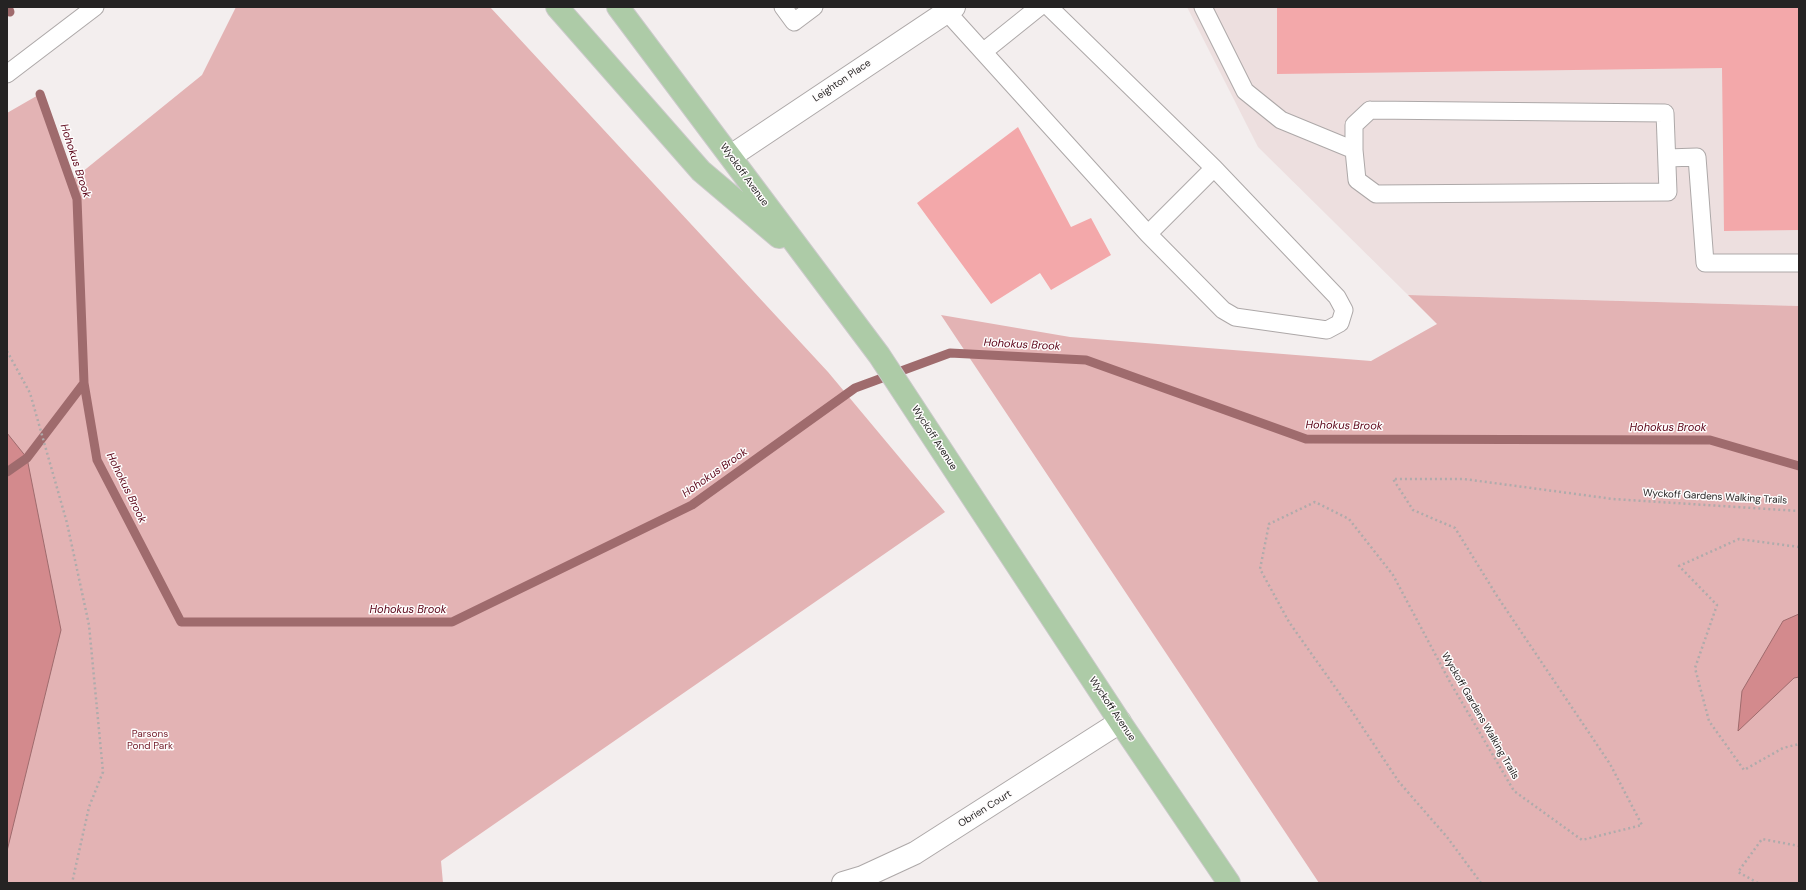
<!DOCTYPE html>
<style>
body{margin:0}
#map{position:relative;width:1806px;height:890px;overflow:hidden;background:#f3eeee;font-family:"DM Sans",sans-serif}
canvas{display:block}
.frame{position:absolute;inset:0;border:8px solid #252323;pointer-events:none}
</style>
<div id="map">
<canvas width="1806" height="890"></canvas>
<div class="frame"></div>
</div>
<script>
const context = document.querySelector('canvas').getContext('2d');
context.lineJoin = 'round';
function fillPath(path, color) {
  context.fillStyle = color;
  context.fill(path, 'evenodd');
}
function poly(rows) {
  const path = new Path2D();
  for (const r of rows) {
    path.moveTo(r[0], r[1]);
    for (let i = 2; i < r.length; i += 2) path.lineTo(r[i], r[i + 1]);
  }
  return path;
}
function stroke(path, color, width, dash) {
  context.strokeStyle = color;
  context.lineWidth = width;
  context.lineCap = dash ? 'butt' : 'round';
  context.setLineDash(dash || []);
  context.stroke(path);
}
function label(font, color, halo, rows, align = 'center') {
  context.font = font + ' "DM Sans",sans-serif';
  context.lineWidth = 3;
  context.setLineDash([]);
  context.textBaseline = 'middle';
  context.strokeStyle = halo;
  context.fillStyle = color;
  for (const [text, x, y, turn = 0] of rows) {
    context.save();
    context.translate(x, y);
    context.rotate((+turn || 0) * Math.PI / 180);
    context.textAlign = isNaN(turn) ? turn : align;
    if (halo) context.strokeText(text, 0, 0);
    context.fillText(text, 0, 0);
    context.restore();
  }
}
fillPath(poly([
 [1187,7,1799,7,1799,306,1408,295,1258,147]
]), '#eddfdf');
fillPath(poly([
 [236,7,490,7,828,372,945,512,441,861,443,883,7,883,7,113,40,94,71,181,202,75],
 [1408,295,1799,306,1799,883,1319,883,941,315,1070,337,1371,361,1437,324]
]), '#e3b3b4');
const water = poly([
 [7,433,27,458,61,630,7,851,7,433],
 [1799,614,1799,677,1794,678,1738,731,1742,691,1783,621,1799,614]
]);
fillPath(water, '#d38a8d');
stroke(water, '#9f6b6d', 1);
stroke(poly([
 [8,7,10,12],
 [40,94,77,199,84,383,97,460,181,622,452,622,692,505,855,388,950,353,1086,360,1306,439,1710,440,1799,466],
 [7,472,27,458,84,383]
]), '#9f6b6d', 9);
fillPath(poly([
 [1277,7,1799,7,1799,230,1724,231,1722,68,1277,74],
 [1018,127,1071,227,1091,218,1111,255,1051,290,1040,273,991,304,917,203]
]), '#f3a8aa');
const lane = poly([
 [783,7,794,22,814,7],
 [1203,7,1245,91,1281,120,1354,150],
 [947,12,1148,234,1214,168,1049,7],
 [983,52,1039,7],
 [7,74,95,7],
 [1370,110,1665,113,1668,192,1376,194,1357,180,1354,150,1354,125,1370,110],
 [1667,158,1697,157,1705,263,1799,263],
 [1148,234,1223,310,1235,317,1327,330,1340,323,1344,310,1337,297,1214,168]
]);
const street = poly([
 [731,156,954,7],
 [843,883,863,877,915,853,1120,722]
]);
const primary = poly([
 [557,7,701,171,779,237],
 [618,7,879,355,1120,722,1229,883]
]);
stroke(lane, '#ada8a8', 19);
stroke(street, '#ada8a8', 24);
stroke(primary, '#cbcaca', 24);
stroke(poly([
 [7,351,30,393,67,523,89,625,103,772,89,807,72,883],
 [1799,547,1739,539,1679,566,1717,605,1695,668,1709,721,1744,770,1783,748,1799,744],
 [1481,883,1447,837,1399,782,1347,704,1289,622,1260,569,1269,524,1315,502,1349,519,1393,575,1450,682,1514,791,1582,840,1642,825,1610,764,1497,596,1455,528,1413,510,1393,479,1464,479,1613,499,1799,511],
 [1758,883,1738,872,1762,839,1799,846]
]), '#afabab', 2.5, [2, 3]);
stroke(lane, '#fff', 17);
stroke(street, '#fff', 22);
stroke(primary, '#adcba7', 22);
label('10px', '#252323', '#fefcfc', [
 ["Leighton Place",842,81,-34],
 ["Wyckoff Avenue",744,175,54],
 ["Wyckoff Avenue",934,438,57],
 ["Wyckoff Gardens Walking Trails",1715,497,3],
 ["Wyckoff Avenue",1112,709,56],
 ["Wyckoff Gardens Walking Trails",1480,716,60],
 ["Obrien Court",985,809,-32]
]);
label('10px', '#701927', '#fefcfc', [
 ["Parsons",150,734],
 ["Pond Park",150,746]
]);
label('italic 11px', '#590015', '#fefcfc', [
 ["Hohokus Brook",75,161,72],
 ["Hohokus Brook",1022,345,3],
 ["Hohokus Brook",1344,426,1],
 ["Hohokus Brook",1668,428],
 ["Hohokus Brook",715,473,-35],
 ["Hohokus Brook",126,488,64],
 ["Hohokus Brook",408,610]
]);
</script>
